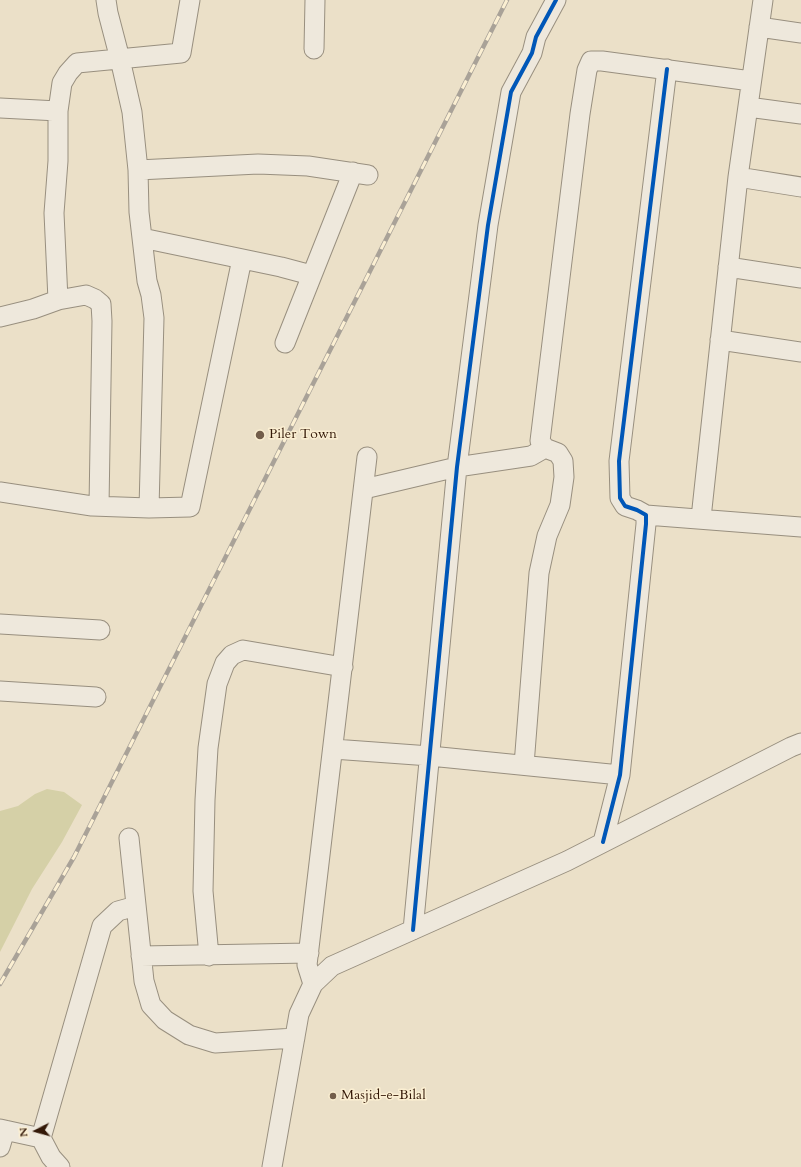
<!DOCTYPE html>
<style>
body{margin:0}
#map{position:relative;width:801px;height:1167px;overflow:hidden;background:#ebe0c8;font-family:Cardo,serif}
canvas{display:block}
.north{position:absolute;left:16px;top:1111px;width:40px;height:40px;-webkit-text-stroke:3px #fbefd2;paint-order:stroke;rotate:264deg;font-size:11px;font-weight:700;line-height:16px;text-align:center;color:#331807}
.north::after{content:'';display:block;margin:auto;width:14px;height:18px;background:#331807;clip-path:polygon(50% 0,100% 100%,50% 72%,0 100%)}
</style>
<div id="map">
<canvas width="801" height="1167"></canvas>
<div class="north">N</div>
</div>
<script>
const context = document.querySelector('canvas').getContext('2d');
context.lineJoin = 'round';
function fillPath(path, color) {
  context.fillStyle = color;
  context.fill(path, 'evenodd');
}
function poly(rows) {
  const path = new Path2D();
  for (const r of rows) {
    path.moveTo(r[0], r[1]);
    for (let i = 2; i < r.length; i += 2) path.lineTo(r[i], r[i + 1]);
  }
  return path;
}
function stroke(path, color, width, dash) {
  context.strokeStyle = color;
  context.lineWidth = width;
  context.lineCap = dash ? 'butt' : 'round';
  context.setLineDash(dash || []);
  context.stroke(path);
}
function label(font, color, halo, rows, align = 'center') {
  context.font = font + ' Cardo,serif';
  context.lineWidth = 3;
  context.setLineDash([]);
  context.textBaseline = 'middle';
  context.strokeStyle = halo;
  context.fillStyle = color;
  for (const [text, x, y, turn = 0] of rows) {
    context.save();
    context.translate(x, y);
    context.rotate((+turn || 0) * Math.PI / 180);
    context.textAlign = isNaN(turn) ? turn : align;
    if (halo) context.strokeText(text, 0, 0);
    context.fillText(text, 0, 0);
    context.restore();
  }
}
fillPath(poly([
 [47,789,64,792,82,805,62,842,32,889,0,952,0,811,18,806,35,794]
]), '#d5d0a7');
const street = poly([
 [106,0,108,13,120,59,132,112,138,170,139,212,147,281,151,295,154,318,149,508],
 [759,27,801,33],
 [314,49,315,0],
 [748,107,801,114],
 [0,108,58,111],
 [138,170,258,164,308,166,368,175],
 [738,177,801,187],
 [142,238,281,267,311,275],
 [728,267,801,278],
 [58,300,54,213,58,161,58,111,62,83,68,73,77,63,181,53,190,0],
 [0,317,33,309,58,300,86,295,95,299,101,304,102,321,99,506],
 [720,340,801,352],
 [285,343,353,172],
 [364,489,457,467,531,456,545,448],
 [0,492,92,506,149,508,190,507,242,259],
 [646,515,801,527],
 [701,518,738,177,763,0],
 [0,624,100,630],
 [0,691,96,697],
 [333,749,430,756,620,775],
 [524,765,539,573,547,536,560,505,564,477,563,461,558,453,545,448,540,441,580,114,587,70,591,61,602,61,751,81],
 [129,838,144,981,151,1005,165,1020,189,1035,215,1043,295,1038],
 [603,842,620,775,646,524,646,515,637,510,625,506,620,498,619,461,667,69],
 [413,930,457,467,488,225,511,92,532,53,536,37,556,0],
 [141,956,309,953],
 [209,956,203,891,205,800,208,748,217,684,225,663,232,655,243,650,343,667],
 [313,984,332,966,567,861,791,747,801,743],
 [0,1129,41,1138],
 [0,1147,5,1130],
 [60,1167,51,1157,41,1138,102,926,118,911,136,906],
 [272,1167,299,1014,313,984,307,965,367,457]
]);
stroke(street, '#988f7f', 21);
stroke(street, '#eee8dc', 19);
const rail = poly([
 [0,984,74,857,507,0]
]);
stroke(rail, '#a9a298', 4.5);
stroke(rail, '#fbefd2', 3, [9]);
stroke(poly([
 [603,842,620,775,646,524,646,515,637,510,625,506,620,498,619,461,667,69],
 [413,930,457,467,488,225,511,92,532,53,536,37,556,0]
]), '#0057b8', 4);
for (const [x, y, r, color] of [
 [260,435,5,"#735e4b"],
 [333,1096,4,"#735e4b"]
]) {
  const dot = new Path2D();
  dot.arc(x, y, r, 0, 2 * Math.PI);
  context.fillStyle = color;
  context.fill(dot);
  stroke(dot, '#fbefd2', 1.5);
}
label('14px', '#331807', '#fbefd2', [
 ["Piler Town",269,435],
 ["Masjid-e-Bilal",341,1096]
], 'left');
</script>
